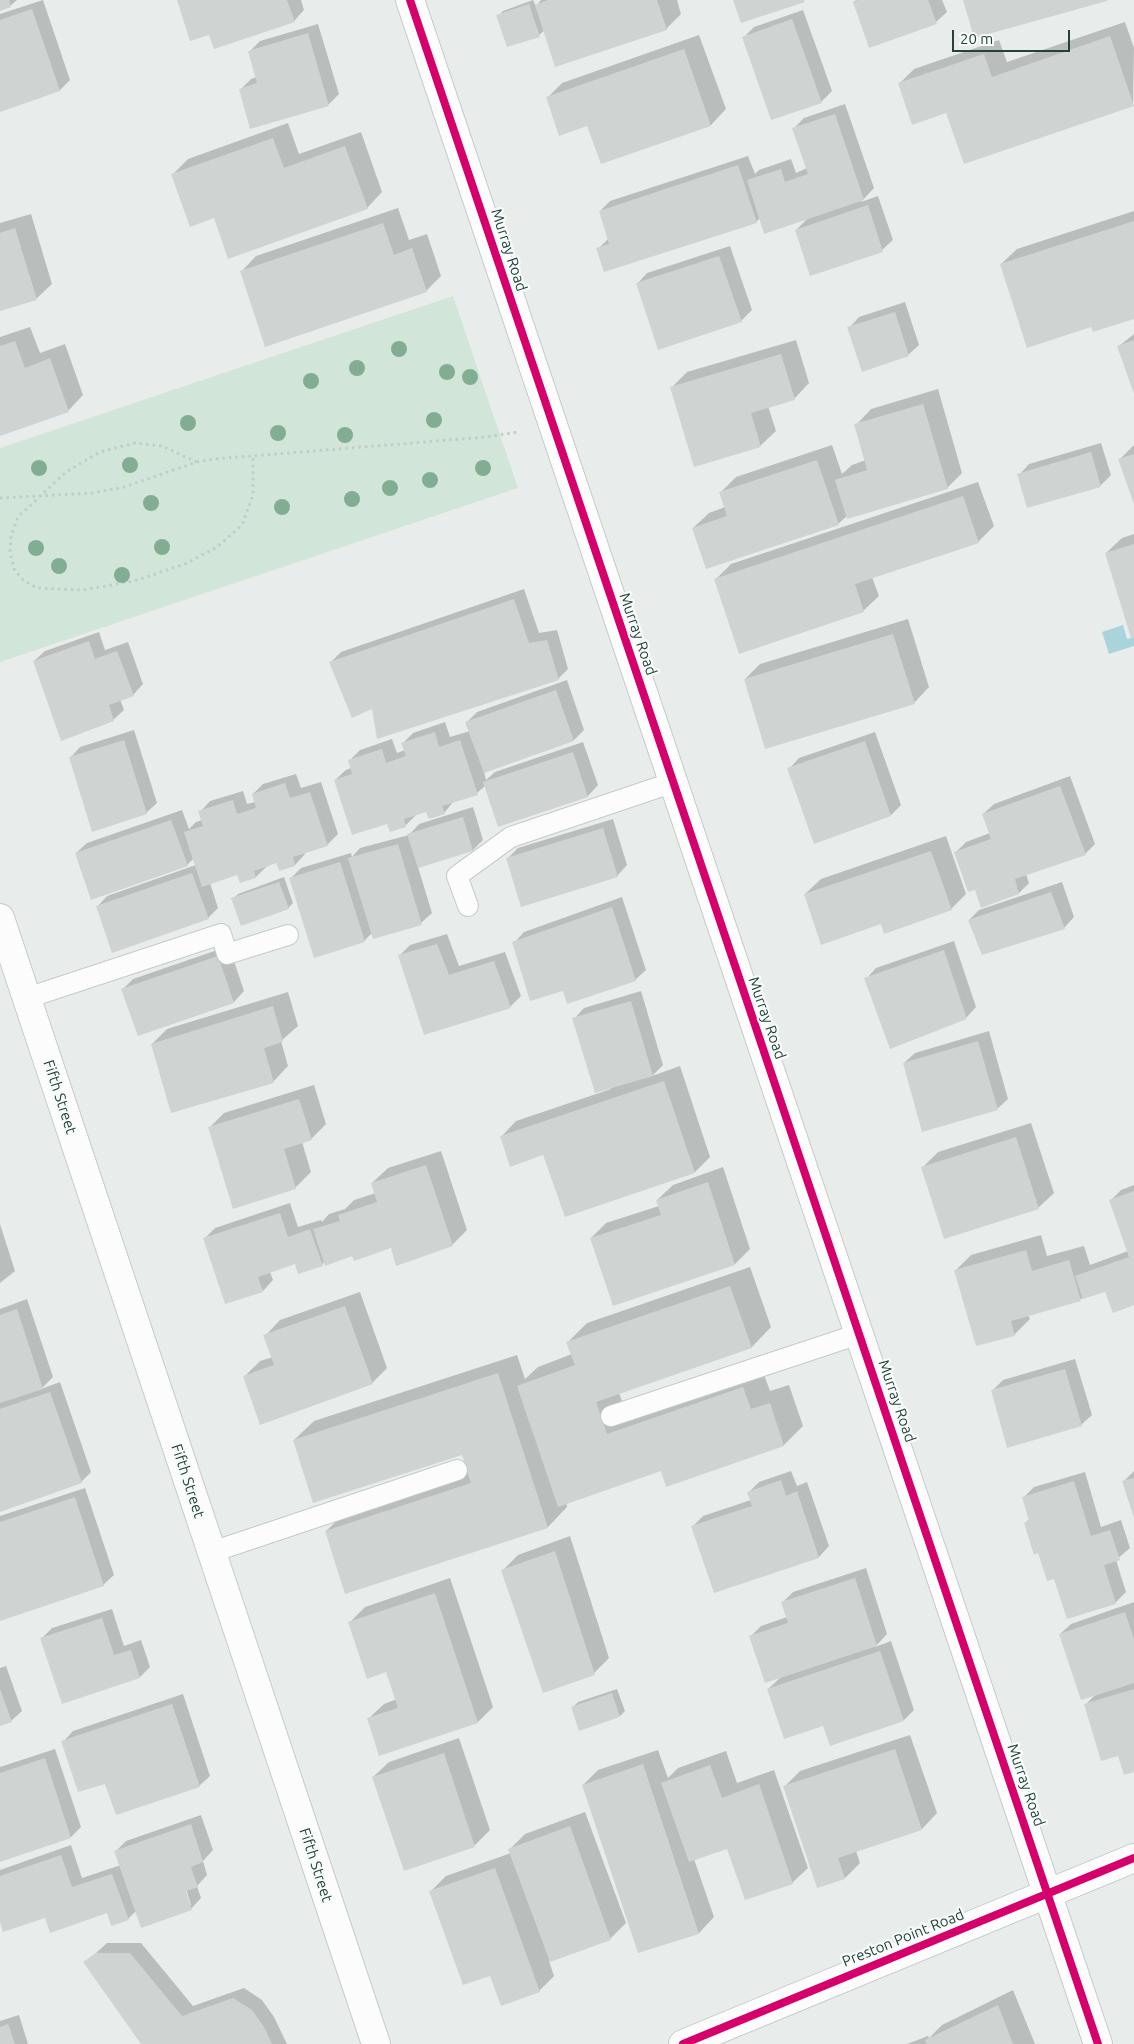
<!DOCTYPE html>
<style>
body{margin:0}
#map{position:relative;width:1134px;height:2044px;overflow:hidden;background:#e8edeb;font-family:Ubuntu,sans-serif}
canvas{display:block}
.scale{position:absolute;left:952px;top:30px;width:118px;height:22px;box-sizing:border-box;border:2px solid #24423a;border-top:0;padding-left:6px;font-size:15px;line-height:18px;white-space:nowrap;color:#24423a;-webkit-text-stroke:4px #f7fbf9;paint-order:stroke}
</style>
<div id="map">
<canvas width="1134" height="2044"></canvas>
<div class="scale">20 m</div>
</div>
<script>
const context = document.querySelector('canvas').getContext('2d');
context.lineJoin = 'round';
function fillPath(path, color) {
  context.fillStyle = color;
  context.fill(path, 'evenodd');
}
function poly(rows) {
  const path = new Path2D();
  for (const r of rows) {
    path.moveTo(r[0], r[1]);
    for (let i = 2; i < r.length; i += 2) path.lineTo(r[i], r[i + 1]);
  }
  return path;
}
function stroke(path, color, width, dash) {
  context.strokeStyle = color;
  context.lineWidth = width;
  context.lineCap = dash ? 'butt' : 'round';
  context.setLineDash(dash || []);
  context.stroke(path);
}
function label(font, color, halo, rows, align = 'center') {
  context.font = font + ' Ubuntu,sans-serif';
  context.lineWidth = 4.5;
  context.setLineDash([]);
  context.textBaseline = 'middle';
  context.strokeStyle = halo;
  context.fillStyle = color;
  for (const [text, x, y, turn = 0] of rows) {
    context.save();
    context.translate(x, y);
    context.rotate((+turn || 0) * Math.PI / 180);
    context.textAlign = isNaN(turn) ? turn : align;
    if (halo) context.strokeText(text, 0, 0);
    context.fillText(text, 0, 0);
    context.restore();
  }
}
fillPath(poly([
 [453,296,518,488,0,662,0,448]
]), '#d1e6d8');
fillPath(poly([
 [1123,625,1127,639,1134,637,1134,646,1109,654,1102,632]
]), '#a9d4db');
fillPath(poly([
 [0,0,17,0,10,6,0,10],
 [43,0,70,80,60,90,0,111,0,14],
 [178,0,301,0,304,10,294,21,209,33],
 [533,0,536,6,541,0,677,0,681,14,666,29,545,30,539,35,498,16,503,11],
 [856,0,942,0,947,12,936,22,854,2],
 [803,10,832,91,821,102,744,37,754,27],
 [1125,22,1134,48,1133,105,947,111,899,84,914,69,999,40,1007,62],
 [318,24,339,94,329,104,251,127,240,90,251,79,257,77,250,51,260,41],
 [699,35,726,109,711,125,602,163,588,125,547,98,562,83],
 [845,104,874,188,861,202,878,196,893,240,882,250,796,230,809,217,760,218,756,222,598,249,609,238,600,211,610,201,748,156,755,174,759,170,791,159,796,173,807,168,794,128,804,118],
 [288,123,299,154,361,132,382,192,367,208,214,217,173,174,188,159],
 [398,208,409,240,427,234,441,276,426,291,241,272,256,256],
 [1134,211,1134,318,1092,326,1001,264,1017,249],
 [31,214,52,284,36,299,0,310,0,223],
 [730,246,752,310,741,321,637,284,647,273],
 [905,302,919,345,908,355,849,328,859,317],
 [30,327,40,353,65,344,83,395,68,411,0,435,0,337],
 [1134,334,1134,391,1119,346],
 [796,340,809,383,794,399,768,406,776,431,760,446,672,387,687,372],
 [938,389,962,473,947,488,847,516,838,524,693,528,709,513,725,507,721,492,736,477,832,445,842,474,852,465,866,460,856,425,871,409],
 [1101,443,1111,475,1100,486,1019,475,1029,464],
 [1134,445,1134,501,1119,460],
 [978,482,994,526,978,542,872,577,879,596,863,611,716,579,731,564],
 [1134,534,1134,636,1106,553,1122,538],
 [524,589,539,633,557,630,568,669,558,679,373,708,331,662,341,652],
 [908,619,929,687,914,703,745,679,760,664],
 [99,632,105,650,128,642,143,684,133,695,120,699,124,710,113,720,34,661,45,651],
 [567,680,584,730,574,740,484,772,486,780,495,772,583,742,598,785,588,796,499,825,486,785,477,793,454,801,444,813,427,810,416,815,405,826,388,822,335,780,346,770,351,768,349,761,360,750,392,739,397,753,405,750,403,743,413,733,445,722,450,737,470,731,467,722,477,712],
 [134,730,157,803,146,813,70,758,80,747],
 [875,732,901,805,891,815,815,843,789,769,799,758],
 [296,774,301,788,321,782,338,834,327,845,304,852,305,854,295,865,277,862,266,867,256,877,238,874,210,883,218,908,208,918,97,907,107,896,196,865,194,858,187,865,76,853,87,843,182,810,189,829,196,822,202,820,200,812,210,801,243,791,247,804,255,802,253,794,263,784],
 [1070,776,1095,844,1085,854,1026,874,1029,883,1019,893,975,888,955,853,966,842,990,833,983,814,994,804],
 [473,807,483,840,473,850,418,867,432,913,421,923,372,933,364,941,290,879,301,868,351,853,352,857,360,848,409,835,419,824],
 [613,819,627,865,617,876,507,859,518,848],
 [946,836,966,894,951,909,881,923,805,894,821,879],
 [284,877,293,903,288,908,233,899,238,894],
 [1062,882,1074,917,1064,928,969,920,979,910],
 [622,897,646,970,635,980,564,989,514,943,524,932],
 [447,934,459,966,505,952,521,996,511,1006,425,1034,400,955,410,945],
 [954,941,976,1007,966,1018,866,979,876,968],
 [229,946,244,991,234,1002,138,1035,123,989,133,979],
 [641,991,663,1065,652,1076,680,1066,710,1157,695,1172,566,1215,544,1153,501,1137,516,1121,611,1089,574,1019,584,1008],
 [288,992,298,1026,281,1041,288,1066,273,1082,152,1044,167,1029],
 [989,1031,1008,1099,997,1109,904,1063,915,1053],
 [314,1085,326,1124,311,1139,302,1142,311,1172,295,1188,209,1128,224,1113],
 [1031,1123,1054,1193,1038,1208,923,1167,938,1152],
 [441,1151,467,1230,452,1245,392,1247,325,1262,322,1264,296,1263,270,1272,273,1280,263,1291,204,1239,215,1228,290,1203,298,1227,321,1220,322,1222,329,1214,345,1209,354,1200,376,1193,372,1183,388,1168],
 [723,1167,750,1249,735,1264,591,1238,606,1223,659,1206,657,1200,673,1185],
 [1134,1185,1134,1304,1106,1291,1028,1315,1030,1319,1014,1335,955,1271,971,1255,1041,1235,1047,1256,1084,1246,1090,1265,1128,1251,1111,1200,1121,1190],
 [0,1224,15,1271,0,1283],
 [750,1267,771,1327,752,1347,619,1393,627,1415,762,1369,770,1391,789,1385,803,1426,784,1445,662,1470,566,1503,567,1507,548,1527,326,1531,346,1512,469,1471,463,1453,294,1440,314,1421,517,1355,525,1379,538,1367,572,1354,568,1342,587,1323],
 [360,1292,387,1368,372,1383,244,1377,260,1361,273,1357,265,1336,280,1320],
 [27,1299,53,1377,41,1389,60,1382,91,1472,81,1482,0,1510,0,1309],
 [1075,1359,1092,1415,1081,1425,993,1390,1003,1380],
 [791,1471,797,1486,807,1482,829,1546,819,1557,715,1592,692,1527,703,1516,751,1500,749,1492,759,1482],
 [1134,1471,1134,1515,1123,1482],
 [1085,1472,1101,1527,1121,1520,1130,1548,1116,1560,1126,1592,1115,1603,1055,1577,1025,1523,1030,1519,1023,1498,1034,1487],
 [85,1488,114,1575,103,1585,0,1620,0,1516],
 [570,1536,609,1658,594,1673,502,1571,518,1555],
 [866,1568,887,1634,875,1647,891,1641,914,1710,904,1720,824,1724,768,1689,782,1676,751,1636,761,1626,787,1617,783,1602,793,1592],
 [450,1578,493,1707,478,1722,380,1755,368,1719,384,1704,397,1699,387,1670,350,1622,365,1607],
 [1134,1602,1134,1771,1119,1754,1085,1705,1096,1694,1060,1634,1071,1624],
 [112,1609,124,1646,141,1640,150,1667,140,1677,41,1639,52,1628],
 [6,1666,22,1711,11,1721,0,1725,0,1668],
 [617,1689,625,1711,620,1716,573,1707,578,1702],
 [183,1694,210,1776,199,1786,106,1782,63,1742,73,1731],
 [910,1735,937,1813,922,1829,856,1851,860,1863,845,1878,785,1786,800,1771],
 [459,1738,490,1830,475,1845,405,1870,373,1777,389,1762],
 [55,1749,81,1827,71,1837,0,1861,0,1767],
 [658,1750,668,1778,678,1768,726,1751,737,1783,774,1770,808,1868,792,1883,728,1847,694,1859,714,1917,699,1933,639,1952,583,1785,598,1770],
 [585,1812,626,1923,610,1939,549,1961,554,1976,539,1991,491,1974,431,1891,446,1876,511,1853,510,1849,525,1834],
 [201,1815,213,1850,203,1861,207,1875,197,1886,201,1898,191,1909,136,1911,128,1919,108,1911,0,1918,0,1870,71,1845,82,1878,121,1865,116,1851,126,1841],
 [182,1885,185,1885,191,1905,189,1905],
 [107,1943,141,1943,193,2006,244,1988,262,2000,274,2017,287,2044,143,2044,85,1963],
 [1013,1990,1035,2044,907,2044,928,2036,929,2038,942,2025],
 [19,2015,28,2044,0,2044,0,2021]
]), '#0003');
fillPath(poly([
 [0,0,9,0,11,7,0,11],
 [177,0,287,0,295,22,214,49,209,35,190,41],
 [548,0,657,0,667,30,555,67,535,5],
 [733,0,804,0,805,2,741,23],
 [858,0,928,0,937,24,869,48,853,2],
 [963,0,1107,0,1107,1,974,38],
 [529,4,540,37,507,47,496,15],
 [32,9,60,91,0,112,0,20],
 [792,19,822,103,771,120,742,37],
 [308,33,329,106,250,129,239,89,257,83,248,51],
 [1110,36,1134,106,964,164,946,113,912,125,898,83,984,54,992,77],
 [684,49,711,126,601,164,587,126,559,136,546,97],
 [835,114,864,200,764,234,747,180,781,169,785,182,808,174,792,128],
 [273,138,284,168,345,146,368,209,228,259,214,218,190,227,171,174],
 [738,165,757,223,604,272,596,248,609,244,599,211],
 [868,205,883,252,810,276,795,230],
 [1134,221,1134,319,1093,332,1091,327,1027,348,1000,264],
 [383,223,394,255,412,248,427,292,265,347,240,271],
 [15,228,37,300,0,311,0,233],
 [719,256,742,322,658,350,636,283],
 [895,312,909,356,862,372,847,327],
 [1134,340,1134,394,1117,346],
 [15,341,25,368,50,358,69,412,0,436,0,346],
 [781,354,795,400,751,413,761,447,694,467,670,387],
 [923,404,948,489,847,519,835,480,867,470,854,424],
 [1091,452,1101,487,1027,508,1017,474],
 [1134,454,1134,504,1118,459],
 [817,460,839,525,706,569,692,528,727,516,719,492],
 [963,496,979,543,855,584,864,612,739,654,714,579],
 [1134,544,1134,637,1131,638,1105,553],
 [514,599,529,643,547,640,559,680,377,739,372,709,352,718,329,662],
 [893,634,915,704,765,749,744,679],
 [89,641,95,659,117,651,134,696,109,705,114,721,61,741,33,661],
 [556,690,574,741,484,773,465,722],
 [435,732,439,747,460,740,478,795,442,806,445,814,429,819,426,812,404,819,406,827,390,832,387,824,352,835,334,780,352,774,348,760,382,749,386,763,406,756,401,743],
 [124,740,147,814,92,832,69,757],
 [865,741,891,816,814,844,787,768],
 [573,752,588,797,498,827,483,782],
 [285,783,290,798,310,792,328,846,293,857,295,866,279,871,276,863,254,871,256,878,240,883,237,875,202,887,184,832,203,826,198,811,233,800,237,814,256,808,252,794],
 [1060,786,1086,855,1015,879,1019,894,981,908,975,890,968,892,954,852,991,839,982,814],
 [463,817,473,851,418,868,407,834],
 [171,820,188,866,91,900,75,853],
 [603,828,618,877,521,907,506,858],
 [398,844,422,925,373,939,348,858],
 [931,851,952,910,884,934,881,924,821,945,804,894],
 [340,862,365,942,314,958,289,878],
 [192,873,209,919,112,953,96,906],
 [279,882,289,909,241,926,231,898],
 [1051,892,1065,929,982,955,968,920],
 [612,907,636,981,567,1004,563,991,530,1001,512,942],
 [437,944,449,975,494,961,511,1008,424,1035,398,955],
 [944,950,967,1019,890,1049,864,978],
 [218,956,234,1003,138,1036,121,989],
 [631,1001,653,1076,595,1093,572,1018],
 [273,1006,283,1042,264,1048,274,1083,171,1113,151,1044],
 [978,1041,998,1110,922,1132,903,1063],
 [664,1081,695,1173,565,1217,543,1155,510,1167,500,1136],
 [299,1099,312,1140,284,1149,296,1189,233,1209,208,1127],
 [1016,1137,1039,1209,944,1239,921,1167],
 [426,1165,453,1246,396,1266,391,1248,354,1261,352,1256,325,1266,313,1229,340,1221,338,1215,377,1202,371,1183],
 [708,1182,735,1265,613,1306,590,1238,661,1215,656,1200],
 [1134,1191,1134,1305,1113,1313,1105,1292,1083,1299,1075,1276,1129,1257,1109,1200],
 [280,1213,288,1237,310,1229,323,1266,298,1274,295,1264,258,1277,263,1292,225,1304,203,1238],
 [1026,1250,1032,1271,1069,1260,1081,1301,1011,1321,1015,1336,976,1346,954,1270],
 [730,1286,752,1348,596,1402,607,1434,743,1387,751,1409,770,1403,784,1446,666,1487,661,1471,558,1507,517,1386,575,1365,566,1342],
 [345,1306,373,1384,260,1425,243,1376,274,1365,263,1335],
 [17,1309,43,1389,0,1403,0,1315],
 [1065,1369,1082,1426,1007,1448,991,1390],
 [498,1373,548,1528,345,1594,325,1531,471,1483,462,1455,313,1503,293,1440],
 [50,1392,82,1483,0,1512,0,1409],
 [1134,1478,1134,1518,1122,1481],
 [781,1480,786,1496,797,1491,819,1558,714,1593,691,1526,752,1506,747,1492],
 [1074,1481,1091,1536,1110,1530,1120,1560,1104,1565,1116,1604,1067,1619,1054,1579,1047,1581,1038,1553,1034,1555,1024,1523,1029,1521,1022,1497],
 [75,1497,104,1586,0,1621,0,1522],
 [555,1551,595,1675,543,1693,501,1570],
 [855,1578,877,1646,765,1683,749,1636,788,1623,781,1602],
 [435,1593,478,1723,379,1756,367,1718,398,1708,386,1672,367,1679,348,1622],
 [1125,1612,1134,1639,1134,1683,1081,1700,1059,1634],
 [102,1618,114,1655,131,1650,140,1678,62,1704,40,1638],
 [880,1651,904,1721,830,1746,823,1726,784,1739,767,1689],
 [0,1689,12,1722,0,1726],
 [1134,1689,1134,1772,1124,1775,1118,1756,1101,1761,1084,1704],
 [612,1693,620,1717,579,1731,571,1707],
 [172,1704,200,1787,116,1815,105,1784,78,1792,61,1741],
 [895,1749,922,1830,838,1858,845,1879,817,1888,783,1786],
 [444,1753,475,1847,404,1871,372,1777],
 [45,1758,71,1838,0,1862,0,1773],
 [643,1764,699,1934,638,1953,582,1785],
 [710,1765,722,1798,759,1784,793,1884,745,1900,727,1849,689,1862,661,1783],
 [191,1824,203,1862,191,1867,198,1887,186,1891,192,1910,141,1928,114,1851],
 [570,1826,611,1940,550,1962,508,1849],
 [61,1855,72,1887,112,1874,129,1920,111,1926,107,1913,50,1933,45,1918,3,1932,0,1922,0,1876],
 [495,1868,540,1992,501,2006,490,1976,463,1985,429,1891],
 [96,1953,130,1953,182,2016,233,1998,252,2010,264,2027,272,2044,141,2044,83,1962],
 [998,2005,1013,2044,927,2044,925,2040],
 [8,2024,15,2044,0,2044,0,2027]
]), '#cfd4d2');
const lane = poly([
 [468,906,457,876,511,837,674,782],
 [27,998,221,934,227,954,288,935],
 [611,1416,859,1334],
 [212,1552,457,1470]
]);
const street = poly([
 [410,0,1098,2044],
 [0,918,376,2044]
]);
const secondary = poly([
 [683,2044,1134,1858]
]);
stroke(lane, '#c5cac8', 22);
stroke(street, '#c5cac8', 30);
stroke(secondary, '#c3cbc8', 30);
stroke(poly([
 [197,462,162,446,135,443,100,452,66,472,18,517,11,536,10,552,14,569,23,580,37,588,83,590,134,581,185,564,217,547,242,525,253,495,253,456],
 [0,498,92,493,124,487,197,462,214,459,486,437,518,432]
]), '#c3ccca', 3, [2.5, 4]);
stroke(lane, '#fcfcfc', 20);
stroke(street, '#fcfcfc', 28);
stroke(secondary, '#fcfcfc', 28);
stroke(poly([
 [410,0,1098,2044],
 [683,2044,1134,1858]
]), '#d6006c', 8);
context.fillStyle = '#81ae93';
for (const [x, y] of [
 [399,349],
 [357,368],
 [447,372],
 [470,377],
 [311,381],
 [434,420],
 [188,423],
 [278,433],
 [345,435],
 [130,465],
 [39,468],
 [483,468],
 [430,480],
 [390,488],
 [352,499],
 [151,503],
 [282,507],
 [162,547],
 [36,548],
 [59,566],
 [122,575]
]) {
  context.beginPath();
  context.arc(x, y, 8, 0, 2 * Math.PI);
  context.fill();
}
label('15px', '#24423a', '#f7fbf9', [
 ["Murray Road",509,250,72],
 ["Murray Road",638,634,71],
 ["Murray Road",767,1018,71],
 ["Fifth Street",60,1097,72],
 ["Murray Road",897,1401,71],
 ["Fifth Street",188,1481,72],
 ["Murray Road",1026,1785,71],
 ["Fifth Street",316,1865,72],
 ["Preston Point Road",903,1938,-22]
]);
</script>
